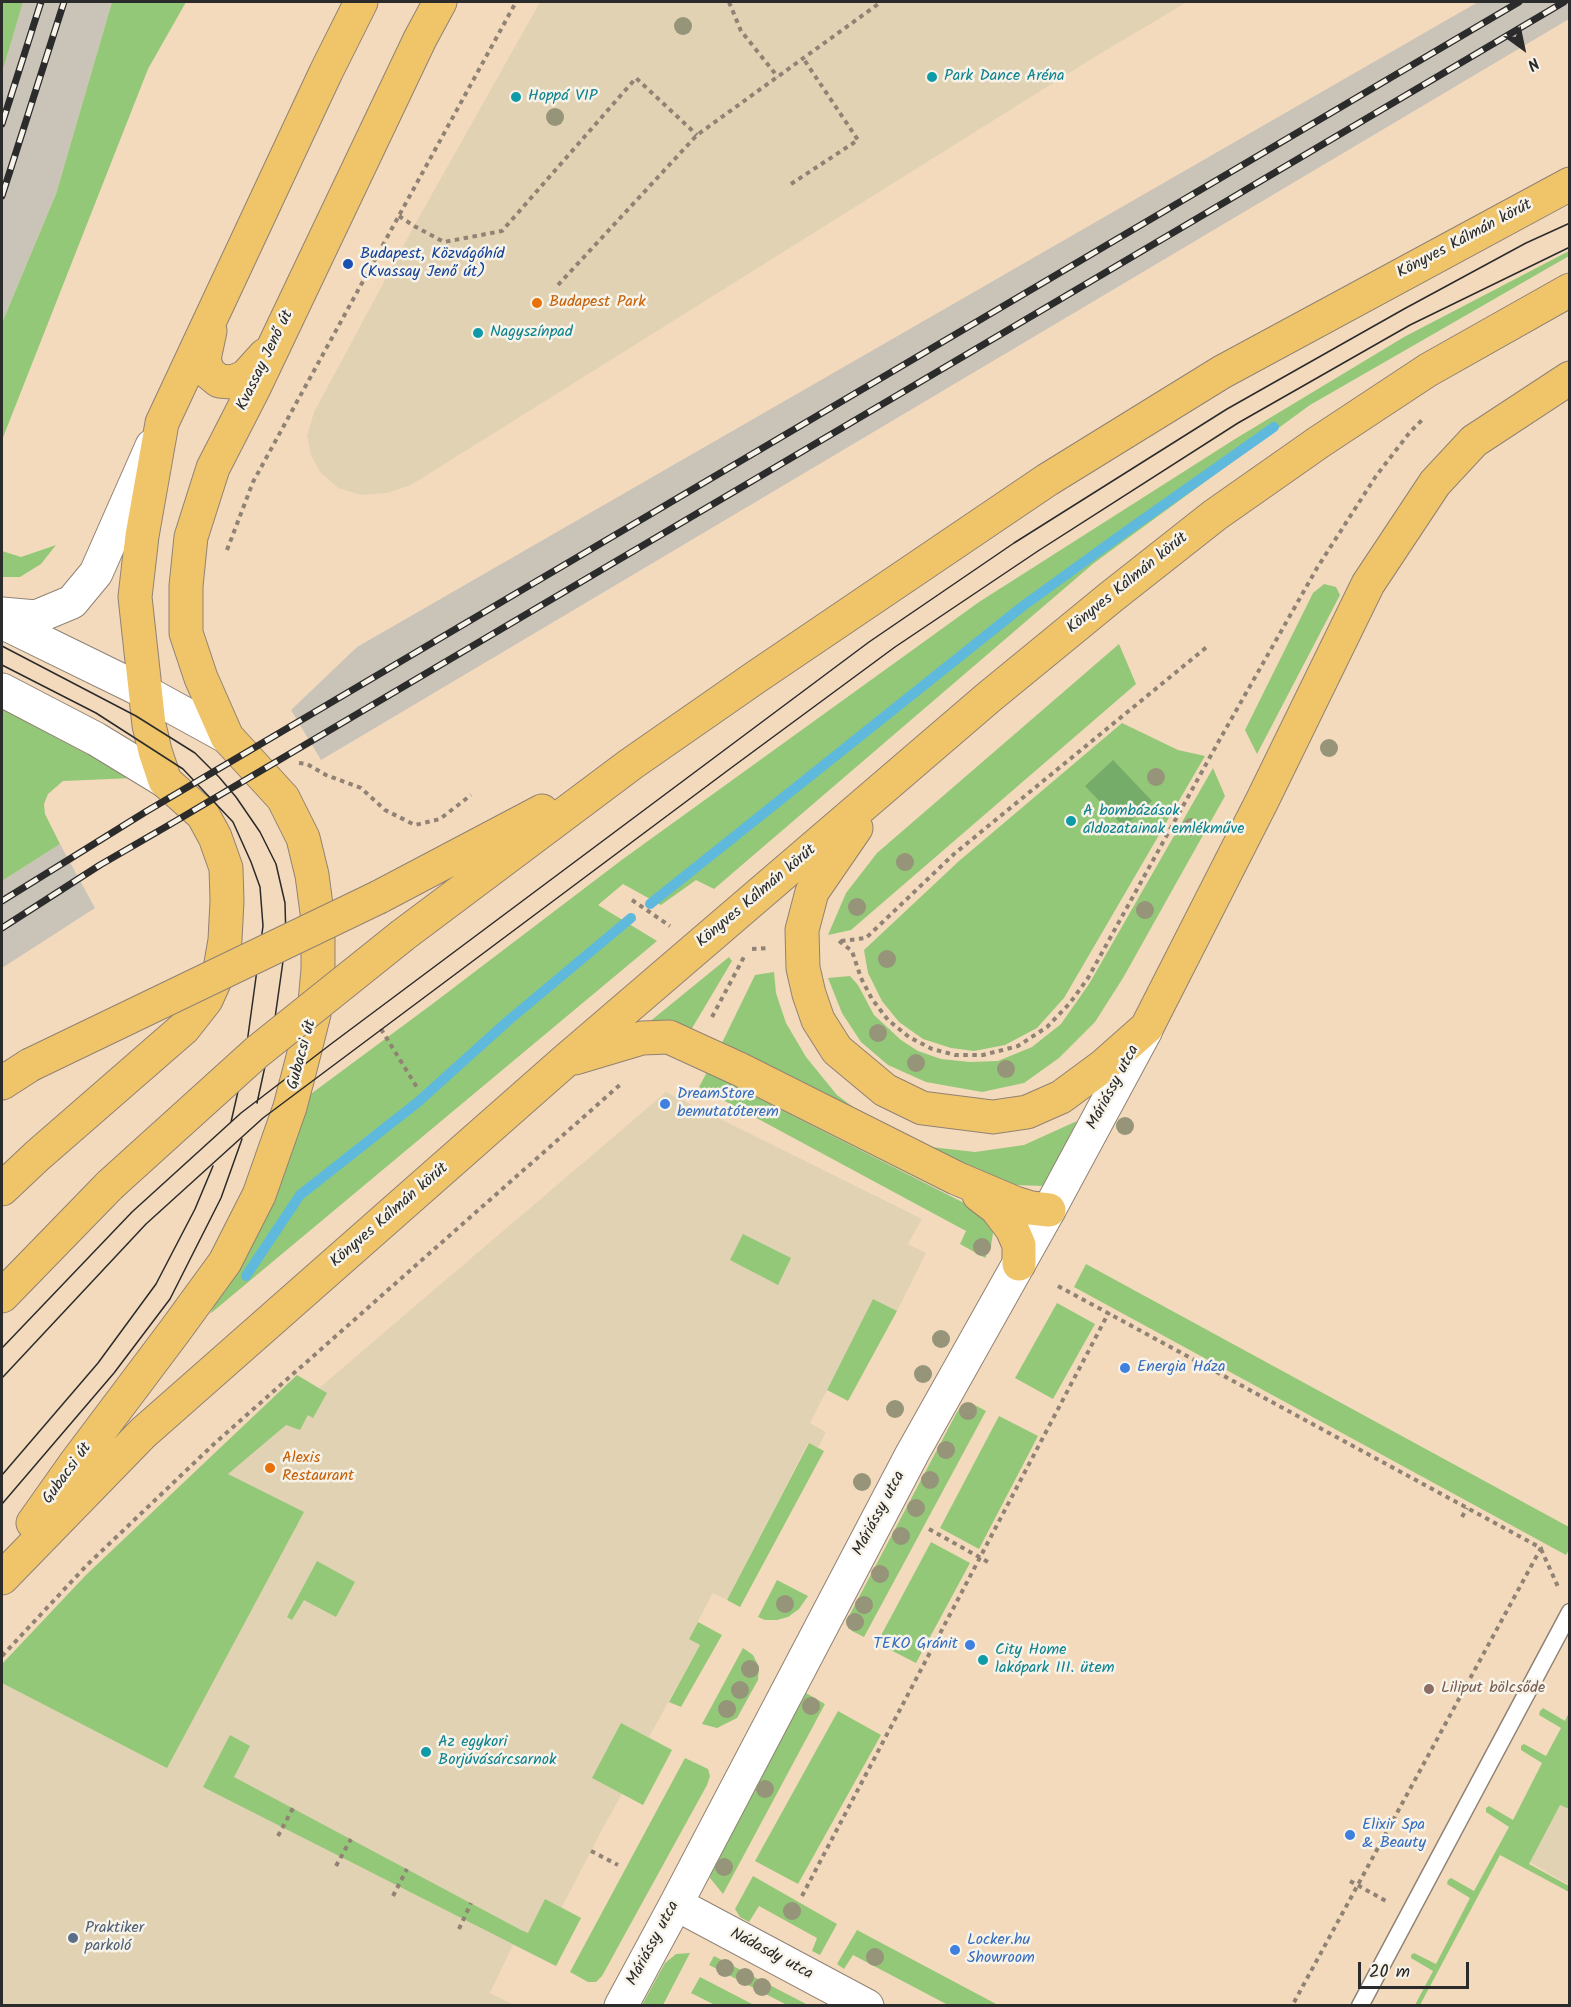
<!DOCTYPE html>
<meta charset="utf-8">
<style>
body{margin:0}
#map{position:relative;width:1571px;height:2007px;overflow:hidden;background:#f4dabd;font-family:Kalam,sans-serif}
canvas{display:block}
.frame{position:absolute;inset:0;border:3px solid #2b2b2b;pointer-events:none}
.north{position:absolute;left:1493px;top:18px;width:60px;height:60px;-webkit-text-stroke:4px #f7f3e8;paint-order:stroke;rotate:147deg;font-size:16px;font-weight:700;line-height:24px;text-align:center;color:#2b2b2b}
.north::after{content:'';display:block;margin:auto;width:21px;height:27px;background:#2b2b2b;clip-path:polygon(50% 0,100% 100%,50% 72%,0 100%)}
.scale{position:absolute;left:1358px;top:1962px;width:111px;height:27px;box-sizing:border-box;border:3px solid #2b2b2b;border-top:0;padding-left:8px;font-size:18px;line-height:21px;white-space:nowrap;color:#2b2b2b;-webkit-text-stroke:4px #f7f3e8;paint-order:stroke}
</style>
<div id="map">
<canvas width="1571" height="2007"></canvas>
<div class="frame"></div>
<div class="north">N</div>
<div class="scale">20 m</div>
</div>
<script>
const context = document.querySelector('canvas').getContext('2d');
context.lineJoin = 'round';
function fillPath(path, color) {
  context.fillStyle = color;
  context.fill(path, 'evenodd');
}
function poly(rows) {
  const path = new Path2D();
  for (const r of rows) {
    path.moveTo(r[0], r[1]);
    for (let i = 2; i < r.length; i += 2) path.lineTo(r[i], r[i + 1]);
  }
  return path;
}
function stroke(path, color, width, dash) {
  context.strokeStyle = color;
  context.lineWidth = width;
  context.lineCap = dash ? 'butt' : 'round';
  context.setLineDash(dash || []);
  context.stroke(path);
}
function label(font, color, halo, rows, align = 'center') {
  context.font = font + ' Kalam,sans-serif';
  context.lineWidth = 5;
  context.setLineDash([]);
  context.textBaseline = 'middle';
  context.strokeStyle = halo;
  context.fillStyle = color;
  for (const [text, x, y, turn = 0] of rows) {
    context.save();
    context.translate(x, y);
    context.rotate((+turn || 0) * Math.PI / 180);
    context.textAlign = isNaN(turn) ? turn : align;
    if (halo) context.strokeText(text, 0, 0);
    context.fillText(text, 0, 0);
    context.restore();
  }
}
fillPath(poly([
 [540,2,1187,2,1098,55,411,485,387,493,361,495,338,488,320,472,311,455,307,436,314,412,414,226],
 [666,1092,922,1219,908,1244,926,1253,897,1311,873,1300,810,1423,826,1432,818,1448,808,1443,727,1600,713,1593,689,1638,700,1645,649,1737,672,1750,643,1805,622,1794,605,1824,562,1907,581,1918,556,1966,513,1945,490,1993,514,2005,2,2005,2,1664,86,1575,297,1375,319,1388],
 [1569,1728,1569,1885,1500,1845]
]), '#e2d2b4');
fillPath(poly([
 [23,2,112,2,56,194,2,323,2,73],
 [1478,2,1566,2,1569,4,1569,19,321,760,291,710,357,647],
 [60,844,95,908,2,968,2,881]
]), '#cac3b8');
fillPath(poly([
 [2,2,23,2,2,73],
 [112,2,186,2,148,69,2,440,2,323,56,194],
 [1569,251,1569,256,1310,405,1094,563,714,889,696,880,661,905,623,884,598,905,657,941,210,1314,228,1279,304,1099,431,1005,623,859,979,602,1235,439,1404,337],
 [56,545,41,564,20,577,2,577,2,551,21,557],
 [1324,584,1336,587,1340,595,1257,754,1245,730,1313,593],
 [1119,644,1136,684,851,930,828,935,846,893,877,853],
 [2,709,133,778,63,781,48,794,44,804,45,814,60,844,2,881],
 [1122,723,1178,750,1205,756,1064,998,1037,1028,1005,1045,974,1051,951,1048,923,1039,899,1022,882,1001,868,973,864,950,959,861],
 [1213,768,1225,796,1123,978,1095,1022,1059,1058,1024,1083,982,1092,926,1082,888,1065,861,1042,842,1013,828,978,850,976,858,985,874,1015,901,1040,918,1051,941,1059,970,1062,998,1061,1032,1047,1061,1024,1089,984],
 [729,957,732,961,691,1030,648,1023],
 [774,972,776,993,786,1023,806,1057,837,1095,880,1127,931,1147,975,1152,1024,1145,1077,1121,1044,1186,1015,1185,954,1167,900,1141,814,1093,720,1047,755,975],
 [707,1072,972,1207,984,1219,993,1233,991,1246,985,1258,960,1244,966,1231,699,1087],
 [743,1234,791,1258,778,1285,730,1260],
 [1086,1264,1569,1527,1569,1550,1566,1555,1074,1287],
 [873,1299,897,1311,848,1401,827,1390],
 [1057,1303,1095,1324,1053,1399,1015,1378],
 [297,1375,327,1393,313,1418,308,1415,300,1430,286,1425,228,1474,304,1512,167,1768,2,1683,2,1664,86,1575],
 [971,1403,986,1411,864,1637,852,1631,848,1623,850,1614,957,1412,963,1405],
 [999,1416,1038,1436,979,1549,940,1528],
 [809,1443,824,1451,740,1607,727,1600],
 [931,1542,970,1563,916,1663,877,1643],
 [317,1561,355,1582,336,1617,304,1600,292,1620,287,1617],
 [777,1580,808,1596,799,1609,788,1617,777,1620,765,1620,758,1617],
 [698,1622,722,1635,681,1707,669,1702,700,1645,689,1639],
 [743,1648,753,1655,759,1667,758,1680,737,1718,717,1728,702,1724],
 [806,1693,825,1704,723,1894,710,1878,712,1870],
 [1543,1708,1565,1721,1569,1712,1569,1809,1560,1805,1529,1864,1569,1886,1569,1892,1500,1855,1420,2005,1415,2005,1433,1971,1411,1958,1411,1955,1414,1953,1436,1964,1470,1898,1447,1884,1448,1880,1451,1878,1474,1891,1509,1827,1486,1812,1486,1808,1489,1806,1513,1820,1542,1763,1521,1750,1521,1746,1524,1744,1546,1756,1561,1728,1539,1715,1540,1711],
 [838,1711,881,1735,798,1884,755,1861],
 [621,1723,672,1750,643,1805,592,1778],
 [230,1735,250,1746,234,1777,521,1930,528,1933,545,1899,581,1918,556,1966,203,1787],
 [685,1758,708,1769,710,1776,707,1785,602,1976,596,1982,588,1982,570,1972],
 [753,1876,837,1924,820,1955,812,1951,817,1938,759,1906,749,1922,740,1917,735,1909],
 [857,1930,998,2005,948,2005,853,1955,844,1969,837,1964],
 [690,1953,663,2005,642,2005,665,1963,676,1954],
 [714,1956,808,2005,787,2005,709,1965],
 [700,1977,754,2005,715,2005,691,1993]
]), '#93c879');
fillPath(poly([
 [1113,760,1152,801,1124,827,1085,786]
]), '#76ac69');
stroke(poly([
 [650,904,1023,606,1121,535,1274,427],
 [246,1276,300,1195,418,1102,509,1020,631,918]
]), '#5fb9dc', 10);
const lane = poly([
 [1360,2006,1570,1612]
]);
const street = poly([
 [2,614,36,617,72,602,96,573,152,446],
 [2,622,145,692,227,737],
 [2,690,96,739,165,781],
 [676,1904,867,2006],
 [621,2006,676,1904,912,1454,1049,1210,1146,1030]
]);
const primary = poly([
 [210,331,204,359,208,372,219,381,232,382,245,377,265,355],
 [856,828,812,892,802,930,803,968,809,994,818,1020,837,1050,885,1090,922,1108,993,1117,1027,1112,1061,1097,1103,1066,1147,1027,1262,801,1368,584,1435,483,1474,441,1570,378],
 [379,897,542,811],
 [403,935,631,764,756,677,1047,480,1222,372,1570,184],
 [575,1058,642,1038,669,1037,739,1069,956,1178,1015,1203,1031,1208,1049,1210],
 [2,1083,30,1065],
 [2,1189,37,1156,184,1028,206,1000,220,969,225,940,227,901,226,868,215,837,203,815,165,781,155,751,149,725,135,597,142,536,162,423,326,72,361,2],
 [979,1195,996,1208,1012,1229,1019,1245,1019,1264],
 [2,1296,110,1185],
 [33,1523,74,1465,174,1332,225,1262,259,1195,290,1107,301,1065,314,1014,318,969,318,920,312,875,303,838,283,798,227,737,201,678,186,633,186,586,191,537,213,468,254,388,420,39,440,2],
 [2,1578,143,1433,565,1061,989,697,1111,597,1215,515,1319,442,1428,370,1570,290]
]);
stroke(lane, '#908274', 19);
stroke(street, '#908274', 35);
stroke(primary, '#908274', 35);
stroke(poly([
 [729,2,741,31,778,77],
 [791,184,858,140,803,58],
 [399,216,414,226,444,242,502,231,636,78,697,135],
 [558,285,697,135,881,2],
 [227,550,253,482,516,2],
 [299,763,307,764,326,775,361,788,385,810,415,825,440,819,471,795],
 [632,900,670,926],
 [839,941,852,951,861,978,872,999,888,1020,909,1037,932,1049,955,1055,983,1055,1018,1046,1047,1027,1070,1003,1088,978,1220,739,1317,568,1376,476,1410,432,1423,419],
 [841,941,866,938,954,854,1208,646],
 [752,949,769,948],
 [712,1017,745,955],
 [381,1029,418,1089],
 [1058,1286,1541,1548,1292,2006],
 [1462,1517,1467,1508],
 [929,1529,988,1562],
 [1541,1549,1559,1589],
 [2,1656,87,1565,215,1443,622,1083],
 [278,1836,293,1808],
 [591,1851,618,1865],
 [336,1866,351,1839],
 [1350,1881,1386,1901],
 [393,1896,407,1869],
 [802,1896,1109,1312],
 [459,1929,471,1903]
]), '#908274', 4, [4.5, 4.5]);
stroke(lane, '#fff', 16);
stroke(street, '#fff', 33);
stroke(primary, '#f0c469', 33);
stroke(poly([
 [2,646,136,716,195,753,219,777,236,797,260,832,276,864,285,903,286,940,274,1025,257,1103],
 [2,665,96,713,183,769,233,822,251,862,260,887,263,926,244,1065,231,1122],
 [2,1348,132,1212,241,1113,331,1044,869,642,1014,543,1227,409,1404,309,1526,243,1570,223],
 [2,1378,146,1224,263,1118,731,768,895,647,1038,551,1238,423,1410,325,1570,247],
 [2,1475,98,1363,156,1284,195,1209,213,1166],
 [2,1504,114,1373,170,1299,221,1198,242,1139]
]), '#2b2b2b', 1.5);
const rail = poly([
 [2,124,41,2],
 [2,196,64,2],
 [2,901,147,811,1519,2],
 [2,928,100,865,169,825,1564,2]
]);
stroke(rail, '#2b2b2b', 7);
stroke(rail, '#f7f3e8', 4.5, [14]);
const primaryBridge = poly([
 [30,1065,379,897],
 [110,1185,257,1052,403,935]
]);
stroke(primaryBridge, '#908274', 35, []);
stroke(primaryBridge, '#f0c469', 33);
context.fillStyle = '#969479';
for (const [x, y] of [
 [683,26],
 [555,117],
 [1329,748],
 [1156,777],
 [1191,827],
 [905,862],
 [857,907],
 [1145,910],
 [887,959],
 [878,1033],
 [916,1063],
 [1006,1069],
 [1125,1126],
 [982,1247],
 [941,1339],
 [923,1374],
 [895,1409],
 [968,1411],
 [946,1450],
 [930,1480],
 [862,1482],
 [916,1508],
 [901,1536],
 [880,1574],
 [785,1604],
 [864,1605],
 [855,1622],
 [750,1669],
 [740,1690],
 [811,1706],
 [727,1709],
 [765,1789],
 [724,1867],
 [792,1911],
 [875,1957],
 [725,1968],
 [745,1977],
 [762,1987]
]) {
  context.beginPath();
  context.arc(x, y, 9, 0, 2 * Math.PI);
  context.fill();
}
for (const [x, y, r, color] of [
 [932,77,6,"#0f9aa8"],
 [516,97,6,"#0f9aa8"],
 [348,264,6,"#1a4fb4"],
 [537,303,6,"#e8710a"],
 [478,333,6,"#0f9aa8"],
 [1071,821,6,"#0f9aa8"],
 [665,1104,6,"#3f7fe0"],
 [1125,1368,6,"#3f7fe0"],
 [270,1468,6,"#e8710a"],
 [970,1645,6,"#3f7fe0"],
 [983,1660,6,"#0f9aa8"],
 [1429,1689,6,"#8d6e63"],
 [426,1752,6,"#0f9aa8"],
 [1350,1835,6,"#3f7fe0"],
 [73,1938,6,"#5c6f8a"],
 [955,1950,6,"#3f7fe0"]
]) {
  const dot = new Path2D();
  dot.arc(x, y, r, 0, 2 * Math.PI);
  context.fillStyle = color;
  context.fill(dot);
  stroke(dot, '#f7f3e8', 2);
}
label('16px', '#0d838f', '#f7f3e8', [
 ["Park Dance Aréna",944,77],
 ["Hoppá VIP",528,97],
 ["Nagyszínpad",490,333],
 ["A bombázások",1083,812],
 ["áldozatainak emlékműve",1083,830],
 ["City Home",995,1651],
 ["lakópark III. ütem",995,1669],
 ["Az egykori",438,1743],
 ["Borjúvásárcsarnok",438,1761]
], 'left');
label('16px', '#2b2b2b', '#f7f3e8', [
 ["Könyves Kálmán körút",1465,240,-28],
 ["Kvassay Jenő út",266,361,-64],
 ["Könyves Kálmán körút",1128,584,-39],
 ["Könyves Kálmán körút",757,897,-40],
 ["Gubacsi út",303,1055,-75],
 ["Máriássy utca",1114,1088,-62],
 ["Könyves Kálmán körút",390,1216,-41],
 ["Gubacsi út",68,1474,-54],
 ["Máriássy utca",880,1514,-62],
 ["Máriássy utca",654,1944,-62],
 ["Nádasdy utca",771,1955,28]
]);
label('16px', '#164399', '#f7f3e8', [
 ["Budapest, Közvágóhíd",360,255],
 ["(Kvassay Jenő út)",360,273]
], 'left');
label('16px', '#c56008', '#f7f3e8', [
 ["Budapest Park",549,303],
 ["Alexis",282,1459],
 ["Restaurant",282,1477]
], 'left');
label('16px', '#366cbe', '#f7f3e8', [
 ["DreamStore",677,1095],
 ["bemutatóterem",677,1113],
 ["Energia Háza",1137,1368],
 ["TEKO Gránit",958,1645,"right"],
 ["Elixir Spa",1362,1826],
 ["& Beauty",1362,1844],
 ["Locker.hu",967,1941],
 ["Showroom",967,1959]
], 'left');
label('16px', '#785e54', '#f7f3e8', [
 ["Liliput bölcsőde",1441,1689]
], 'left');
label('16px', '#4e5e75', '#f7f3e8', [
 ["Praktiker",85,1929],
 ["parkoló",85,1947]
], 'left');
</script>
